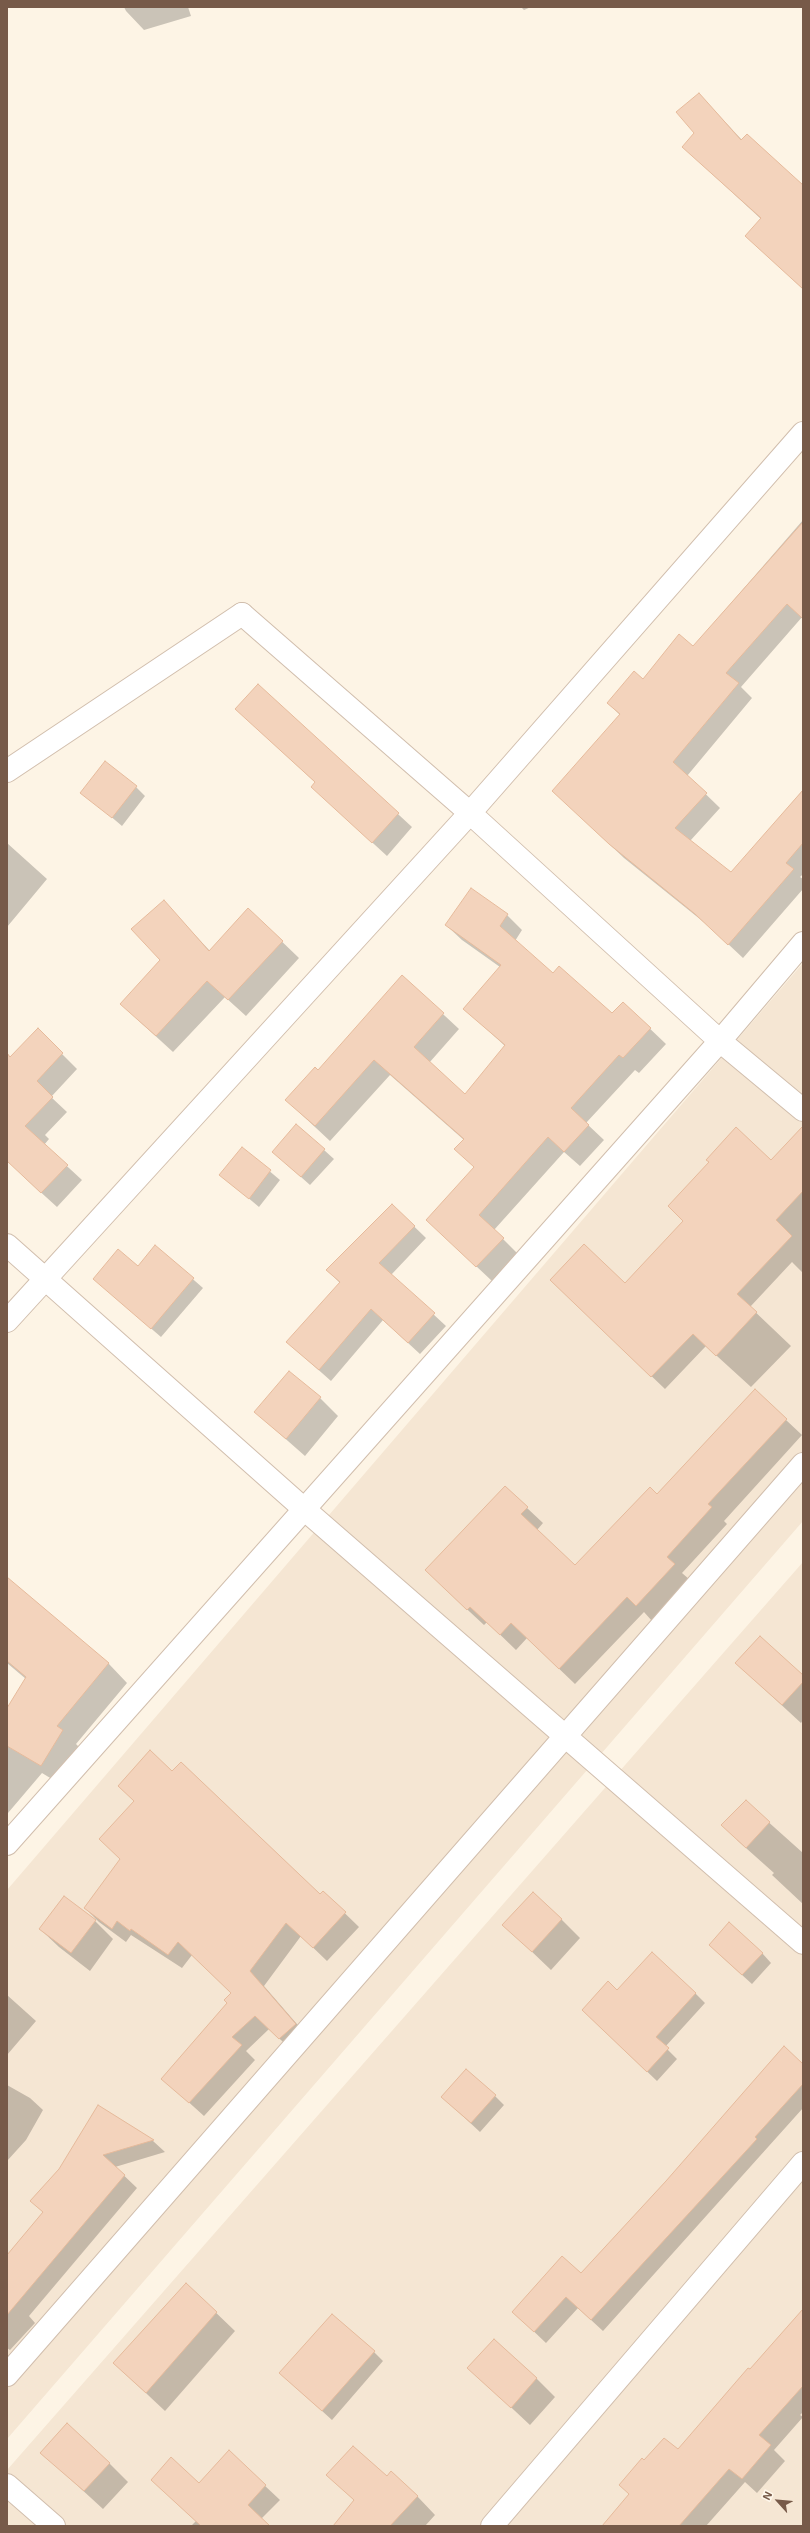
<!DOCTYPE html>
<style>
body{margin:0}
#map{position:relative;width:810px;height:2533px;overflow:hidden;background:#fdf4e5;font-family:"Exo 2",sans-serif}
canvas{display:block}
.frame{position:absolute;inset:0;border:8px solid #775a49;pointer-events:none}
.north{position:absolute;left:758px;top:2481px;width:40px;height:40px;-webkit-text-stroke:3px #fff8ec;paint-order:stroke;rotate:297deg;font-size:11px;font-weight:700;line-height:16px;text-align:center;color:#775a49}
.north::after{content:'';display:block;margin:auto;width:14px;height:18px;background:#775a49;clip-path:polygon(50% 0,100% 100%,50% 72%,0 100%)}
</style>
<div id="map">
<canvas width="810" height="2533"></canvas>
<div class="frame"></div>
<div class="north">N</div>
</div>
<script>
const context = document.querySelector('canvas').getContext('2d');
context.lineJoin = 'round';
function fillPath(path, color) {
  context.fillStyle = color;
  context.fill(path, 'evenodd');
}
function poly(rows) {
  const path = new Path2D();
  for (const r of rows) {
    path.moveTo(r[0], r[1]);
    for (let i = 2; i < r.length; i += 2) path.lineTo(r[i], r[i + 1]);
  }
  return path;
}
function stroke(path, color, width, dash) {
  context.strokeStyle = color;
  context.lineWidth = width;
  context.lineCap = dash ? 'butt' : 'round';
  context.setLineDash(dash || []);
  context.stroke(path);
}
fillPath(poly([
 [803,963,803,1521,7,2439,7,1890],
 [803,1562,803,2526,7,2526,7,2470]
]), '#f5e6d3');
fillPath(poly([
 [124,7,188,7,191,16,144,30,126,11],
 [521,7,531,7,524,10],
 [699,94,742,140,803,186,803,289,746,236,761,219,683,147,695,133],
 [803,520,803,616,741,687,752,698,687,776,720,808,690,841,731,874,803,790,803,874,800,877,803,879,803,889,743,958,711,928,624,858,553,791,620,715,608,703,693,647],
 [258,685,412,827,387,856,326,800,316,783,236,709],
 [136,787,145,796,122,826,82,792],
 [7,843,47,879,7,927],
 [164,902,210,951,248,909,299,958,246,1016,225,997,173,1052,138,1020,161,960],
 [507,915,522,930,515,941,553,975,612,1015,623,1003,666,1044,639,1073,635,1070,586,1123,604,1140,580,1166,564,1152,494,1230,518,1254,492,1281,443,1235,475,1168,456,1149,464,1140,390,1075,330,1141,286,1100,318,1071,402,976,459,1029,429,1063,465,1095,505,1046,464,1008,500,967,462,940,446,925],
 [38,1030,77,1069,51,1097,67,1112,45,1135,49,1139,44,1145,82,1180,57,1207,24,1177,7,1152,7,1062],
 [803,1136,803,1273,792,1262,750,1307,791,1346,751,1387,706,1346,665,1389,551,1280,625,1284],
 [242,1148,280,1180,259,1207,221,1175],
 [324,1150,334,1159,310,1185,283,1161],
 [392,1205,426,1238,391,1275,446,1326,420,1354,383,1320,331,1381,287,1342,340,1283,327,1270],
 [155,1246,203,1288,161,1337,104,1288,138,1267],
 [320,1398,338,1416,305,1456,255,1412],
 [786,1420,802,1435,724,1521,727,1524,682,1573,690,1580,652,1621,644,1612,575,1684,527,1638,516,1650,487,1622,484,1625,442,1586,527,1508,543,1523,537,1530,575,1567,657,1495],
 [7,1579,109,1664,127,1683,76,1744,81,1749,60,1784,42,1773,8,1813,7,1710,26,1679,7,1663],
 [736,1663,803,1676,803,1720,801,1723],
 [172,1772,320,1896,323,1892,359,1927,327,1961,301,1936,264,1986,309,2038,294,2052,269,2029,246,2051,255,2060,204,2116,163,2079,228,2003,232,1993,192,1955,182,1968,131,1935,126,1942,99,1922,85,1908,121,1859],
 [746,1802,803,1853,803,1904,772,1875,774,1873,737,1840],
 [561,1919,580,1938,551,1970,504,1925],
 [95,1921,113,1939,90,1971,59,1947,40,1929],
 [762,1953,771,1963,752,1984,720,1955],
 [617,1991,695,1993,705,2003,665,2047,677,2059,657,2081,593,2020],
 [7,1995,36,2021,7,2055],
 [803,2065,803,2108,603,2331,578,2308,546,2343,525,2323,581,2274],
 [7,2085,30,2098,43,2110,26,2140,7,2161],
 [495,2096,504,2105,480,2132,452,2106],
 [98,2106,153,2141,165,2152,115,2167,137,2188,29,2316,35,2323,10,2350,7,2348,7,2256,44,2213,32,2201,60,2169],
 [186,2284,235,2331,165,2411,114,2363],
 [803,2311,803,2412,800,2415,803,2417,774,2450,785,2461,757,2493,745,2482,706,2526,616,2526,645,2462,678,2451],
 [374,2352,383,2361,332,2420,290,2382],
 [469,2368,536,2378,555,2397,530,2425],
 [229,2452,280,2500,261,2519,269,2526,191,2526,196,2521,200,2484],
 [42,2453,109,2463,128,2482,103,2509],
 [328,2475,387,2478,417,2496,435,2515,425,2526,334,2526,355,2501]
]), '#0003');
const building = poly([
 [699,93,741,140,747,134,803,185,803,289,745,236,761,218,682,147,694,133,676,112,699,93],
 [803,522,803,619,787,604,726,673,739,683,673,762,707,793,675,828,731,872,803,790,803,843,786,863,794,869,728,945,695,914,609,844,552,791,620,714,607,703,634,671,643,679,679,634,693,646,803,522],
 [258,684,399,813,372,843,311,787,315,782,235,709,258,684],
 [105,761,137,786,112,818,80,793,105,761],
 [471,888,508,914,500,926,553,973,559,966,612,1013,623,1002,651,1028,623,1058,619,1055,571,1108,589,1125,564,1152,548,1137,479,1215,504,1238,476,1267,426,1220,474,1167,454,1149,464,1139,374,1060,315,1126,285,1100,315,1067,318,1070,402,975,444,1013,414,1047,465,1094,505,1045,463,1009,501,965,445,925,471,888],
 [164,900,209,951,248,908,283,941,228,1000,207,981,156,1036,120,1004,160,960,131,929,164,900],
 [38,1028,63,1053,37,1081,53,1097,25,1126,68,1165,41,1193,7,1161,7,1053,10,1057,38,1028],
 [296,1124,325,1149,301,1177,272,1152,296,1124],
 [803,1126,803,1191,776,1220,792,1236,737,1294,757,1312,716,1356,693,1334,651,1377,550,1280,584,1244,625,1283,683,1221,668,1206,709,1162,706,1160,736,1127,771,1160,803,1126],
 [242,1147,271,1170,249,1199,219,1175,242,1147],
 [392,1204,415,1226,379,1263,435,1313,408,1343,371,1309,319,1370,286,1342,340,1282,326,1270,392,1204],
 [155,1245,194,1278,151,1329,93,1279,118,1249,138,1266,155,1245],
 [289,1371,321,1397,286,1439,254,1412,289,1371],
 [755,1389,787,1419,708,1504,712,1507,667,1557,675,1564,636,1606,627,1597,559,1669,511,1623,500,1635,470,1607,467,1610,425,1570,505,1486,528,1507,521,1514,575,1565,650,1487,657,1494,755,1389],
 [7,1577,109,1663,57,1726,63,1730,41,1766,7,1746,7,1708,26,1677,7,1661,7,1577],
 [760,1636,803,1675,803,1682,782,1705,735,1663,760,1636],
 [150,1750,172,1771,181,1762,320,1894,323,1891,346,1912,313,1948,286,1923,250,1971,296,2024,279,2039,255,2016,232,2037,242,2045,189,2103,161,2079,227,2003,224,2000,231,1993,178,1942,168,1955,131,1929,130,1931,117,1921,112,1929,84,1908,120,1859,99,1839,134,1801,118,1786,150,1750],
 [746,1800,770,1822,746,1848,721,1825,746,1800],
 [533,1892,562,1919,532,1952,502,1925,533,1892],
 [64,1896,96,1920,71,1953,39,1929,64,1896],
 [729,1922,763,1953,742,1975,709,1945,729,1922],
 [652,1952,696,1993,656,2037,669,2048,647,2072,582,2010,608,1981,617,1990,652,1952],
 [784,2046,803,2064,803,2084,755,2137,757,2139,591,2320,566,2297,534,2332,512,2312,562,2256,581,2273,666,2181,784,2046],
 [466,2069,496,2095,471,2123,441,2097,466,2069],
 [98,2105,154,2140,103,2155,125,2175,7,2315,7,2255,43,2212,30,2201,59,2169,98,2105],
 [186,2283,217,2312,146,2393,113,2363,186,2283],
 [803,2309,803,2386,759,2435,771,2445,742,2479,729,2469,679,2526,602,2526,629,2494,619,2485,642,2458,644,2460,664,2438,678,2449,748,2368,750,2369,803,2309],
 [332,2314,375,2351,322,2411,279,2373,332,2314],
 [494,2339,537,2378,511,2408,467,2368,494,2339],
 [67,2423,110,2463,84,2491,40,2453,67,2423],
 [353,2446,387,2476,391,2471,418,2496,390,2526,333,2526,354,2500,326,2475,353,2446],
 [229,2450,266,2485,248,2505,270,2526,201,2526,151,2480,171,2457,199,2483,229,2450]
]);
fillPath(building, '#f3d3bc');
stroke(building, '#e6ba9b', 1);
const service = poly([
 [242,614,470,813]
]);
const minor = poly([
 [7,771,242,614],
 [470,813,720,1041,803,1110],
 [7,1245,304,1509,803,1943],
 [7,1321,470,813,803,433],
 [7,1844,720,1041,803,943],
 [7,2375,803,1464],
 [7,2485,54,2526],
 [492,2526,803,2163]
]);
stroke(service, '#d1bead', 24);
stroke(minor, '#d1bead', 24);
stroke(service, '#fff', 22);
stroke(minor, '#fff', 22);
</script>
